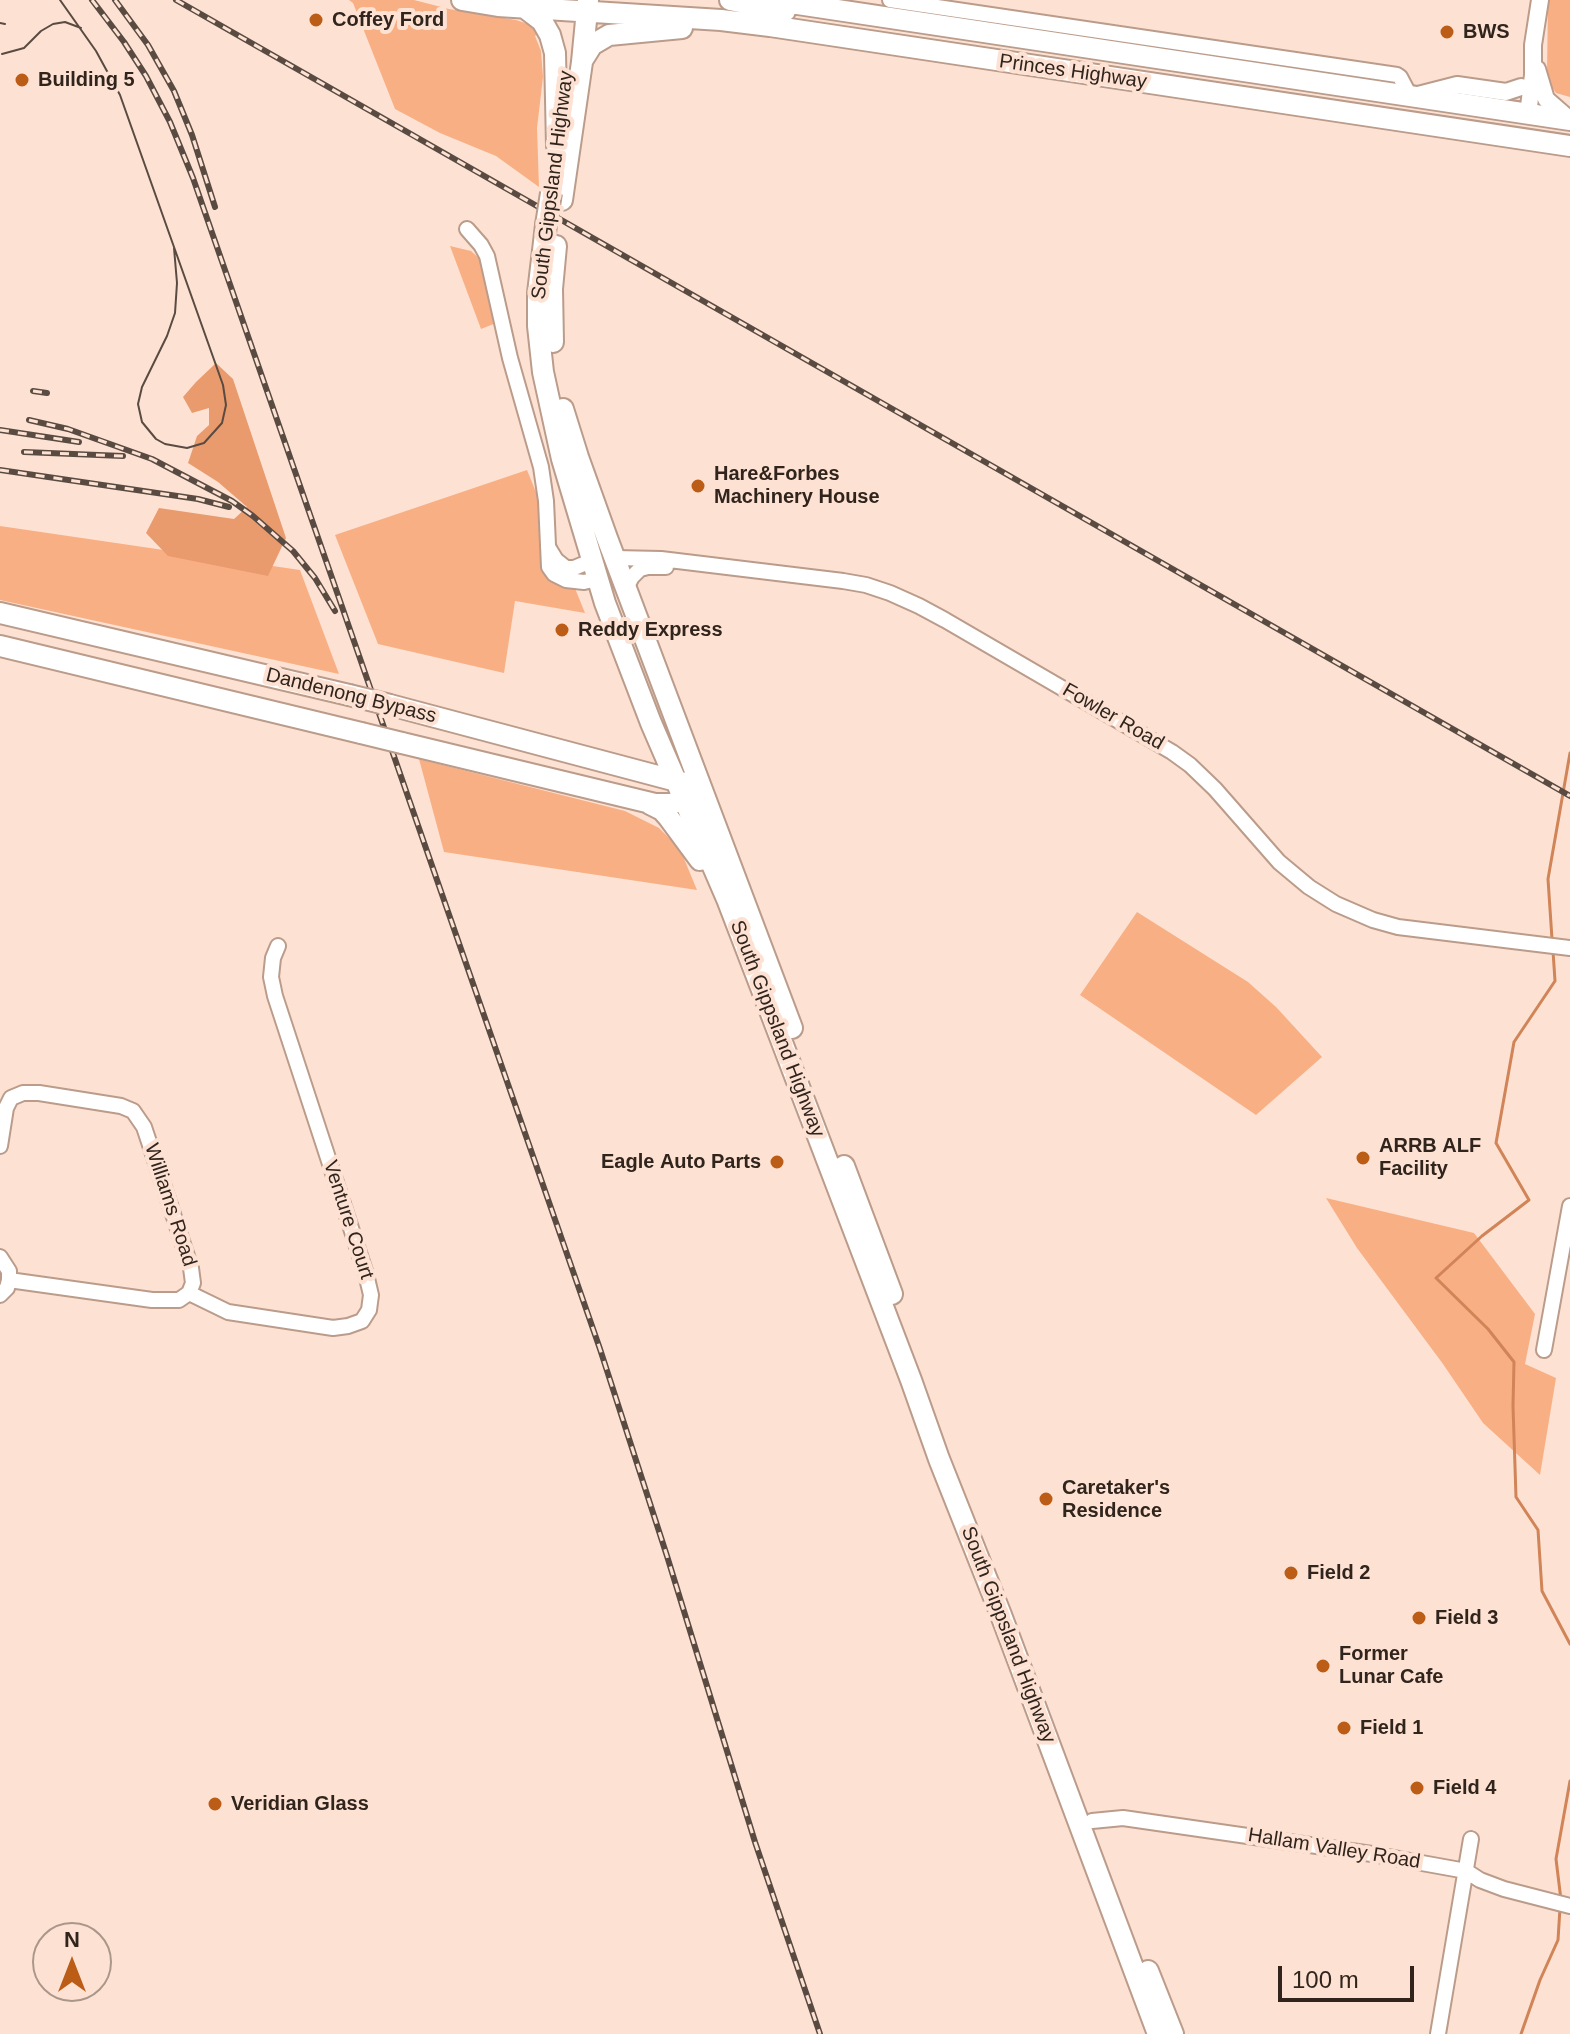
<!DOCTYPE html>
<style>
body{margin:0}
#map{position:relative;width:1570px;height:2034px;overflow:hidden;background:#fde2d3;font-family:Arial,sans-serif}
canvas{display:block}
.north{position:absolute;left:32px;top:1922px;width:80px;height:80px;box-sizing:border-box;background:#fde2d3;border:2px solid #ab968a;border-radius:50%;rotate:0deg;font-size:22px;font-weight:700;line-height:32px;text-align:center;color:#30241d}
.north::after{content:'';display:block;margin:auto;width:28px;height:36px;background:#bc5d17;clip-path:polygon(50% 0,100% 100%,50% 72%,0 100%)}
.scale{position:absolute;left:1278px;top:1966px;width:136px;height:36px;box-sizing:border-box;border:4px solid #30241d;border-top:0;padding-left:10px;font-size:24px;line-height:28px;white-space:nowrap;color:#30241d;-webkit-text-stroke:6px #fde2d3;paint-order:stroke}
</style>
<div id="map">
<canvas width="1570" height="2034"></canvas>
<div class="north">N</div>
<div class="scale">100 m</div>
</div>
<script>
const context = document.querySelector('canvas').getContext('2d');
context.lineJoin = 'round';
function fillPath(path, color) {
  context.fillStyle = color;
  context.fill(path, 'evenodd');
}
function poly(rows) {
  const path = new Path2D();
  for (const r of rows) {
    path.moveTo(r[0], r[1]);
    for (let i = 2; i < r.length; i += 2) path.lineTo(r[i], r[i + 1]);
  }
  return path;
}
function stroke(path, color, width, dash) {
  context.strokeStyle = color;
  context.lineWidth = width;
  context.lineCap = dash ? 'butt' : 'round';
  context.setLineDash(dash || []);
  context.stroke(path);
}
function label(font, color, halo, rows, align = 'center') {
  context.font = font + ' Arial,sans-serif';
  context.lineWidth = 8;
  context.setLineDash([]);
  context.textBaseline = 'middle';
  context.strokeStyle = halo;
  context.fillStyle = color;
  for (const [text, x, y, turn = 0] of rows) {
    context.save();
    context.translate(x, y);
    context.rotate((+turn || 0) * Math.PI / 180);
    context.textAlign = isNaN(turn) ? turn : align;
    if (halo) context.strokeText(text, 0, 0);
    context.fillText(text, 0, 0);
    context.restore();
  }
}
fillPath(poly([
 [349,0,414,0,449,9,516,20,537,27,540,31,535,36,541,51,543,77,537,128,539,187,496,156,440,133,395,109,353,3],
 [1548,0,1570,0,1570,97,1556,93,1550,84,1547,74],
 [450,246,471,251,483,262,496,323,481,329],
 [527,470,585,613,515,601,504,673,378,644,335,535],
 [0,526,300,570,339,674,0,600],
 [419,759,625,811,659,828,680,849,697,890,444,852],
 [1137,912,1248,982,1276,1007,1322,1057,1256,1115,1080,995],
 [1326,1198,1474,1233,1535,1314,1525,1364,1556,1378,1540,1475,1483,1423,1443,1364,1357,1248]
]), '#f9af84');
fillPath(poly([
 [216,363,233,379,286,538,268,576,168,556,146,533,159,508,234,519,247,507,218,482,188,463,197,436,209,425,209,408,192,413,183,397,196,382]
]), '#ea9b6e');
stroke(poly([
 [1552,939,1548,879,1570,753],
 [1553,951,1555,981,1514,1042,1496,1143,1529,1200,1482,1236,1436,1278,1488,1329,1514,1362,1513,1406,1516,1497,1538,1530,1542,1591,1570,1644],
 [1561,1900,1556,1859,1570,1781],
 [1521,2034,1540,1980,1558,1940,1560,1908]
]), '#d08457', 3);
const minor = poly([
 [890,0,1397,75,1400,77,1410,96],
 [467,229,481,245,487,256,510,358,541,467,546,501,549,567,554,574,566,580,584,582,597,579],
 [548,547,556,560,566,568,574,568,591,561],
 [615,558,661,559,843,581,866,585,890,593,919,606,945,620,1172,752,1190,765,1215,789,1279,862,1309,887,1336,904,1373,920,1398,927,1570,948],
 [626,588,632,577,640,569,648,567,666,567],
 [0,1146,6,1108,11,1098,23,1093,39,1093,121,1106,133,1111,144,1127,191,1268,193,1283,189,1293,179,1300,152,1300,9,1280],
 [0,1257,9,1271,9,1280,7,1288,0,1295],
 [189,1293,228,1312,333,1328,348,1326,362,1321,369,1310,371,1295,366,1274,275,996,271,977,273,958,278,946],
 [1544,1350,1570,1206],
 [1092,1821,1123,1818,1372,1854,1466,1871,1480,1880,1504,1889,1570,1906],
 [1438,2034,1471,1839]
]);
const major = poly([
 [1537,69,1546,99,1570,120],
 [1418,95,1457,85,1506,92,1521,87],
 [1528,114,1533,75,1533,45,1540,0]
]);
const highway = poly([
 [462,0,498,6,721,20,770,26,1570,146],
 [730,0,785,11],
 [771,0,1570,120],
 [525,8,542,21,550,35,555,53,557,146],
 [582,61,592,45,609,35,682,28],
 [562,200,582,62,588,0],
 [546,225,538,293,538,326,543,372,562,459,605,603,651,723,727,899,772,1016,911,1380,939,1459,1001,1615,1158,2034],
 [553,342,552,289,556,246],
 [563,409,578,457,607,538,792,1028],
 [0,613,349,695],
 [0,646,361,733],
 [390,705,684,783],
 [402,743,655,804,671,804,695,795],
 [650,804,662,810,669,818,700,860],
 [844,1166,892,1294],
 [1148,1971,1173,2034]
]);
stroke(minor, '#bb9c8b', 18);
stroke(major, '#bb9c8b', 20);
stroke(highway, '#bb9c8b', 24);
stroke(minor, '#fff', 14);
stroke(major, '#fff', 16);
stroke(highway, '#fff', 20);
stroke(poly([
 [60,0,96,51,120,95,223,385,226,405,222,423,204,443,187,448,165,444,156,439,142,422,138,404,142,387,167,336,175,313,177,283,174,248],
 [0,23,5,24],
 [2,54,24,48,41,31,53,24,65,22,81,28]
]), '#5a4b42', 2);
const rail = poly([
 [92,0,124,42,146,76,170,122,193,178,600,1349,667,1556,755,1842,820,2034],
 [115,0,148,45,174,91,192,135,215,207],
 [176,0,1570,796],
 [33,391,47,393],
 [29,420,68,429,152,459,232,501,253,516,293,551,315,578,335,611],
 [0,430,79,442],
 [24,452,123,456],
 [0,470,198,499,229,507]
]);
stroke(rail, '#5a4b42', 6);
stroke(rail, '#fde2d3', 3, [9]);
const highwayBridge = poly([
 [546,225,551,193],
 [349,695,390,705],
 [361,733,402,743]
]);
stroke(highwayBridge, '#bb9c8b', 24, []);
stroke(highwayBridge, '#fff', 20);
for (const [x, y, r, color] of [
 [316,20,8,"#bc5d17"],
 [1447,32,8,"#bc5d17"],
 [22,80,8,"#bc5d17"],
 [698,486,8,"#bc5d17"],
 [562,630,8,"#bc5d17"],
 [1363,1158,8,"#bc5d17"],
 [777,1162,8,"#bc5d17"],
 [1046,1499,8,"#bc5d17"],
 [1291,1573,8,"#bc5d17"],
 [1419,1618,8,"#bc5d17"],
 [1323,1666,8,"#bc5d17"],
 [1344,1728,8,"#bc5d17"],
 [1417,1788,8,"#bc5d17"],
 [215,1804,8,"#bc5d17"]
]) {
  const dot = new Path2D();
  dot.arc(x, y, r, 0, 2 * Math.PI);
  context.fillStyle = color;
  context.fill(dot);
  stroke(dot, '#fde2d3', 3);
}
label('bold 20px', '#30241d', '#fde2d3', [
 ["Coffey Ford",332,20],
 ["BWS",1463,32],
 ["Building 5",38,80],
 ["Hare&Forbes",714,474],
 ["Machinery House",714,497],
 ["Reddy Express",578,630],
 ["ARRB ALF",1379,1146],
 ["Facility",1379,1169],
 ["Eagle Auto Parts",761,1162,"right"],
 ["Caretaker's",1062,1488],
 ["Residence",1062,1511],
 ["Field 2",1307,1573],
 ["Field 3",1435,1618],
 ["Former",1339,1654],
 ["Lunar Cafe",1339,1677],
 ["Field 1",1360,1728],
 ["Field 4",1433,1788],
 ["Veridian Glass",231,1804]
], 'left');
label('20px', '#30241d', '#fde2d3', [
 ["Princes Highway",1073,72,8],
 ["South Gippsland Highway",553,185,-83],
 ["Dandenong Bypass",351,696,14],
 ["Fowler Road",1113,717,30],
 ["South Gippsland Highway",777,1029,69],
 ["Williams Road",170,1205,72],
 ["Venture Court",348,1220,72],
 ["South Gippsland Highway",1008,1635,69],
 ["Hallam Valley Road",1334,1849,9]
]);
</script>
